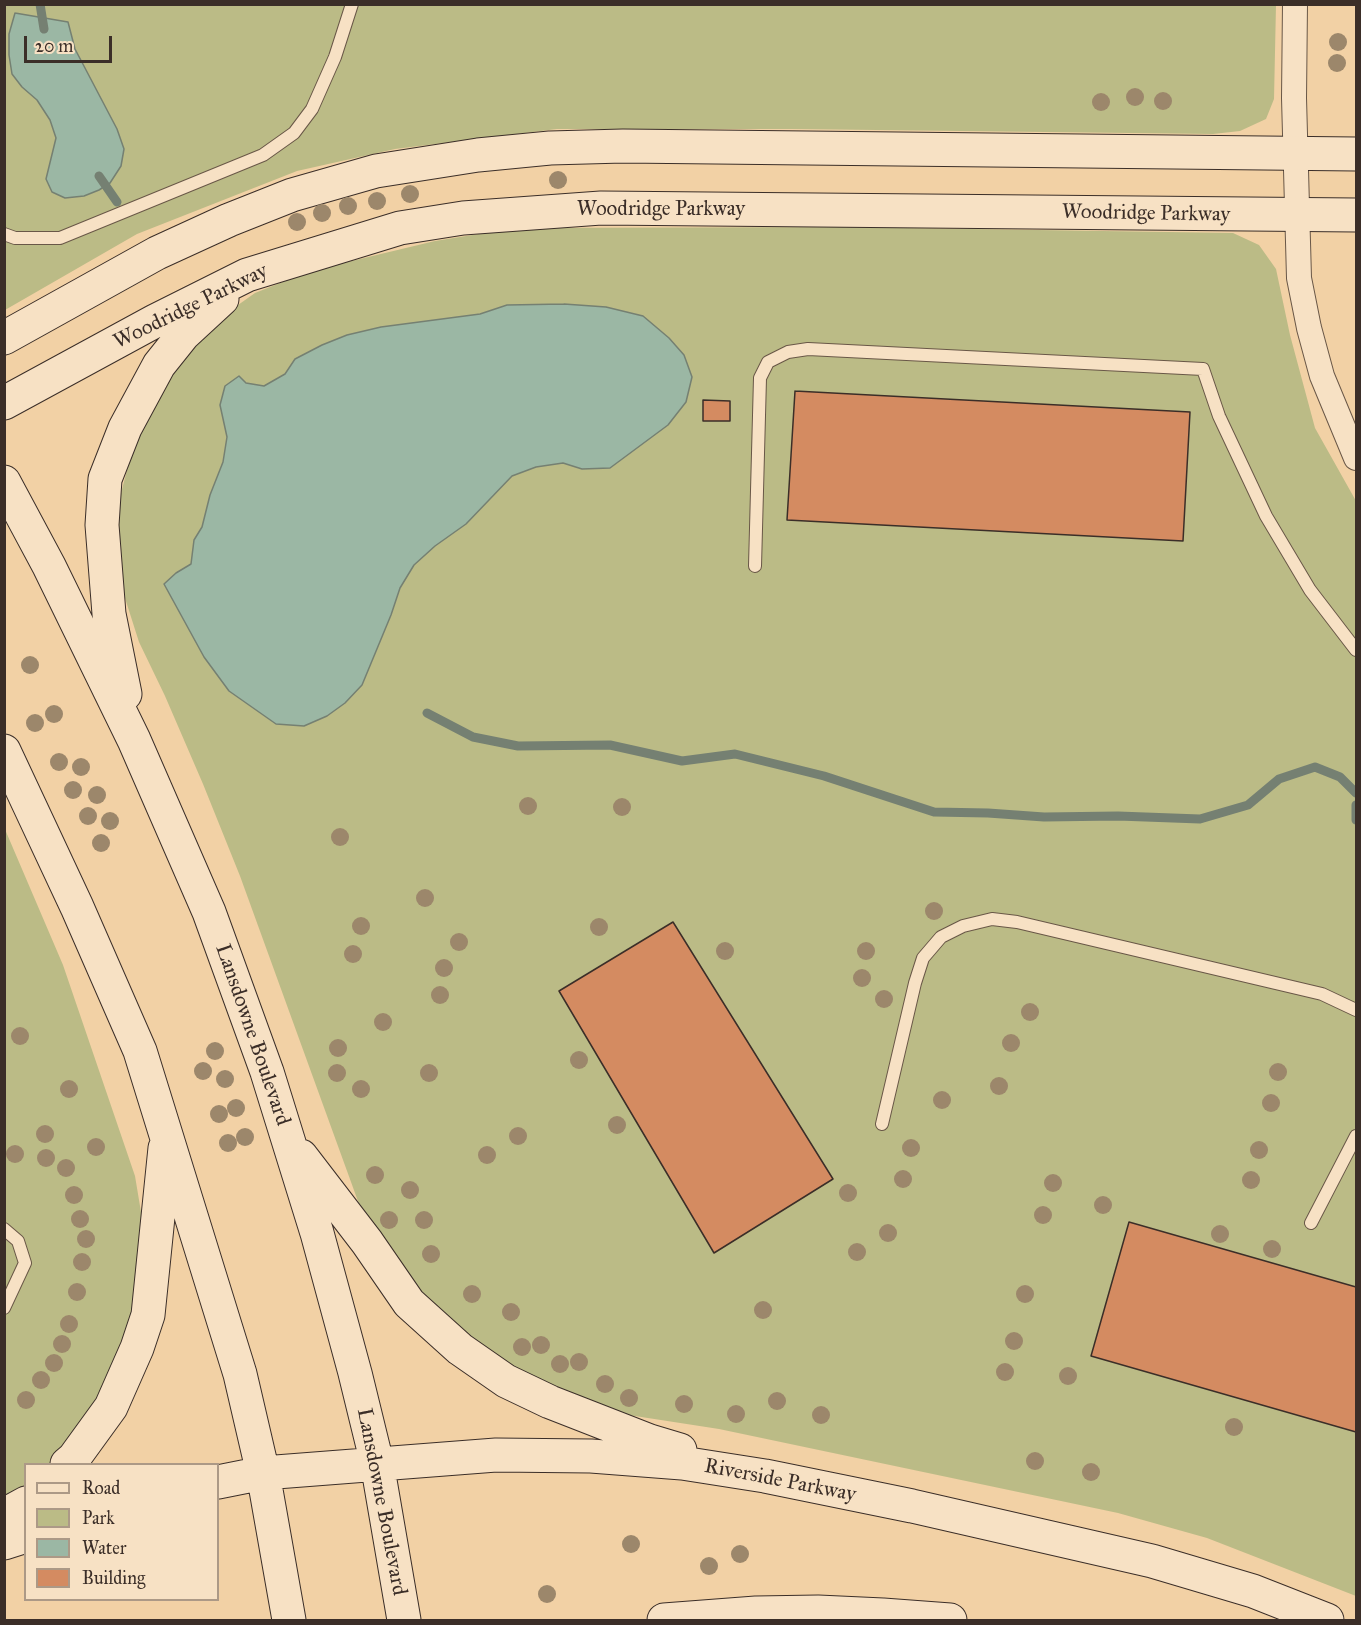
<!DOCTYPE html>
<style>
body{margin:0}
#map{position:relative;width:1361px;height:1625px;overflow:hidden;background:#f2d1a5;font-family:"IM FELL Great Primer",serif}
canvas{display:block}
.frame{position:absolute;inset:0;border:6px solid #3b2e28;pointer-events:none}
.legend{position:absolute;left:24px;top:1463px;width:195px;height:138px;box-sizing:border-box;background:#f7e1c4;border:2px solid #ac9986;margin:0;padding:8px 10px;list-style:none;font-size:18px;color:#3b2e28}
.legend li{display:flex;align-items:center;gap:12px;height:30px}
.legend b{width:30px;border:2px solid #ac9986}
.scale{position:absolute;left:24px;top:36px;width:88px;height:27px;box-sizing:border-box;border:3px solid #3b2e28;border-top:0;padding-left:8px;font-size:18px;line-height:21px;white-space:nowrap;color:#3b2e28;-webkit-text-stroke:4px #f7e1c4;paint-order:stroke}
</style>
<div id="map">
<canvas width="1361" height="1625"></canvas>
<div class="frame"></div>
<ul class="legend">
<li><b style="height:8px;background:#f7e1c4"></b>Road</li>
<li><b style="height:16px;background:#bbbb86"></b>Park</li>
<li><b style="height:16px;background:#9bb7a4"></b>Water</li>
<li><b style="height:16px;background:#d48b61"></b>Building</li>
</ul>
<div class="scale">20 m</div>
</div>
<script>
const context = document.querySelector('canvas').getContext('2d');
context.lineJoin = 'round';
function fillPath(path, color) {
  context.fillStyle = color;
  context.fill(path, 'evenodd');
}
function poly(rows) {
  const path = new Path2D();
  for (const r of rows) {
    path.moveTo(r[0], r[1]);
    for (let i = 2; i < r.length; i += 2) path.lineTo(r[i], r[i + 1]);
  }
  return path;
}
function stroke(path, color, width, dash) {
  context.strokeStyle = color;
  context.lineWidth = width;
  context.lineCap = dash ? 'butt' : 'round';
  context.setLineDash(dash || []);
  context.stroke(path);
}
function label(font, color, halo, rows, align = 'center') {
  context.font = font + ' "IM FELL Great Primer",serif';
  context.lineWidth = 5;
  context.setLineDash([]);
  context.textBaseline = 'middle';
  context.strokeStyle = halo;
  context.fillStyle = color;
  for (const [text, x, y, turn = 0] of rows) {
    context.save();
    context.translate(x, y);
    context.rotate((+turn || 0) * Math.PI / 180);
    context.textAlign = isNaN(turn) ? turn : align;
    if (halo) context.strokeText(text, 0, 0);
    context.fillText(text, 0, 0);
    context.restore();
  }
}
fillPath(poly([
 [5,5,1276,5,1274,99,1266,119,1240,131,1213,134,792,129,557,129,395,149,297,171,137,234,5,310],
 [842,227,1233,233,1259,245,1276,269,1290,335,1315,428,1356,501,1356,1596,1207,1538,1118,1513,719,1429,622,1414,509,1368,474,1343,417,1291,386,1250,359,1204,240,876,203,784,165,696,139,642,124,595,116,554,120,497,138,428,174,365,214,322,255,293,310,271,435,241,516,228],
 [4,827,63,965,135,1176,144,1230,145,1286,115,1381,53,1464,26,1464,25,1489,4,1501]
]), '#bbbb86');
const water = poly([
 [15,13,68,22,75,49,117,129,124,149,121,166,110,183,99,190,84,196,65,198,52,192,46,179,56,138,50,120,37,100,22,87,12,74,9,55,9,34,15,13],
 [564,304,606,307,643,316,669,338,684,355,692,377,686,402,668,425,610,468,582,469,563,463,536,467,512,476,466,524,435,546,414,565,400,588,391,615,362,685,345,703,327,716,304,726,276,724,229,691,204,657,164,584,176,573,191,564,194,540,202,527,210,495,223,462,227,437,220,405,225,386,239,376,246,383,264,386,285,374,295,359,322,345,347,335,381,327,480,314,507,305,564,304]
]);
fillPath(water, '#9bb7a4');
stroke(water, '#758072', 1.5);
stroke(poly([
 [40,4,44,29],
 [99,176,117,202],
 [427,713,473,737,518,746,610,745,682,761,735,754,824,776,934,812,988,813,1044,817,1118,816,1200,819,1248,805,1279,779,1315,767,1340,777,1356,793],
 [1356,805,1356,820]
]), '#758072', 9);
const building = poly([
 [795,391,1190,412,1183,541,787,520,795,391],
 [703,400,730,401,730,421,703,421,703,400],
 [673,922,833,1179,714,1253,559,991,673,922],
 [1129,1222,1356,1287,1356,1432,1091,1356,1129,1222]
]);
fillPath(building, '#d48b61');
stroke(building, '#3b2e28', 1.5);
const lane = poly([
 [4,234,15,238,60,238,263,155,294,133,312,109,335,57,352,4],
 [755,566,760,378,768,362,788,352,808,349,1203,369,1219,416,1266,516,1310,590,1356,650],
 [882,1124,915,983,923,958,941,937,963,926,992,919,1017,922,1322,994,1356,1010],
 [1311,1223,1356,1136],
 [4,1229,18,1241,25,1263,4,1308]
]);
const street = poly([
 [1295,4,1294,98,1299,278,1309,328,1322,376,1356,458]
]);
const secondary = poly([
 [4,338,157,253,229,220,292,195,376,171,478,155,550,148,623,146,1356,154],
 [4,403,155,321,247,275,400,228,463,218,601,208,1356,215],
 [4,482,49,566,134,740,209,912,267,1072,317,1233,355,1373,377,1463,404,1620],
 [125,694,109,614,102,525,105,479,125,428,159,365,183,335,222,299],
 [4,751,77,907,140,1051,240,1374,263,1473,289,1620],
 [301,1156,367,1242,409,1303,460,1349,506,1381,550,1402,650,1441,680,1450],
 [67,1464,74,1458,111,1407,137,1348,148,1315,165,1148],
 [218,1482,263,1473,496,1455,591,1456,682,1463,765,1476,912,1506,1152,1561,1253,1591,1327,1620],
 [4,1515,26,1503],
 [4,1543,26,1536],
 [664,1620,756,1613,818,1612,883,1615,950,1620]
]);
stroke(lane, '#695747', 14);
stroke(street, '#695747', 26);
stroke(secondary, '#3b2e28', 35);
stroke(lane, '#f7e1c4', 12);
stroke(street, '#f7e1c4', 24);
stroke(secondary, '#f7e1c4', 33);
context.fillStyle = '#9c876b';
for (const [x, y] of [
 [1338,42],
 [1337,63],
 [1135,97],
 [1163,101],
 [1101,102],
 [558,180],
 [410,194],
 [377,201],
 [348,206],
 [322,213],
 [297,222],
 [30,665],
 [54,714],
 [35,723],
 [59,762],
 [81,767],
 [73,790],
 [97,795],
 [528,806],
 [622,807],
 [88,816],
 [110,821],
 [340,837],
 [101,843],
 [425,898],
 [934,911],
 [361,926],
 [599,927],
 [459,942],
 [725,951],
 [866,951],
 [353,954],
 [444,968],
 [862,978],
 [440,995],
 [884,999],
 [1030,1012],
 [383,1022],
 [20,1036],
 [1011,1043],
 [338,1048],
 [215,1051],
 [579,1060],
 [203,1071],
 [1278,1072],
 [337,1073],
 [429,1073],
 [225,1079],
 [999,1086],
 [69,1089],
 [361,1089],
 [942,1100],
 [1271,1103],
 [236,1108],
 [219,1114],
 [617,1125],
 [45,1134],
 [518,1136],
 [245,1137],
 [228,1143],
 [96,1147],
 [911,1148],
 [1259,1150],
 [15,1154],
 [487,1155],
 [46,1158],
 [66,1168],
 [375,1175],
 [903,1179],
 [1251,1180],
 [1053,1183],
 [410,1190],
 [848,1193],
 [74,1195],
 [1103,1205],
 [1043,1215],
 [80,1219],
 [389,1220],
 [424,1220],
 [888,1233],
 [1220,1234],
 [86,1239],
 [1272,1249],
 [857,1252],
 [431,1254],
 [82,1262],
 [77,1292],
 [472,1294],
 [1025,1294],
 [763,1310],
 [511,1312],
 [69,1324],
 [1014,1341],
 [62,1344],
 [541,1345],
 [522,1347],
 [579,1362],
 [54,1363],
 [560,1364],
 [1005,1372],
 [1068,1376],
 [41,1380],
 [605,1384],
 [629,1398],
 [26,1400],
 [777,1401],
 [684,1404],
 [736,1414],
 [821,1415],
 [1234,1427],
 [1035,1461],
 [1091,1472],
 [631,1544],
 [740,1554],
 [709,1566],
 [547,1594]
]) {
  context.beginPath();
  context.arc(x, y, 9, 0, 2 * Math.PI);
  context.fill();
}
label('21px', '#3b2e28', '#f7e1c4', [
 ["Woodridge Parkway",661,210],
 ["Woodridge Parkway",1146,214,1],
 ["Woodridge Parkway",191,307,-26],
 ["Lansdowne Boulevard",252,1035,71],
 ["Riverside Parkway",780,1481,11],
 ["Lansdowne Boulevard",381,1502,79]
]);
</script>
